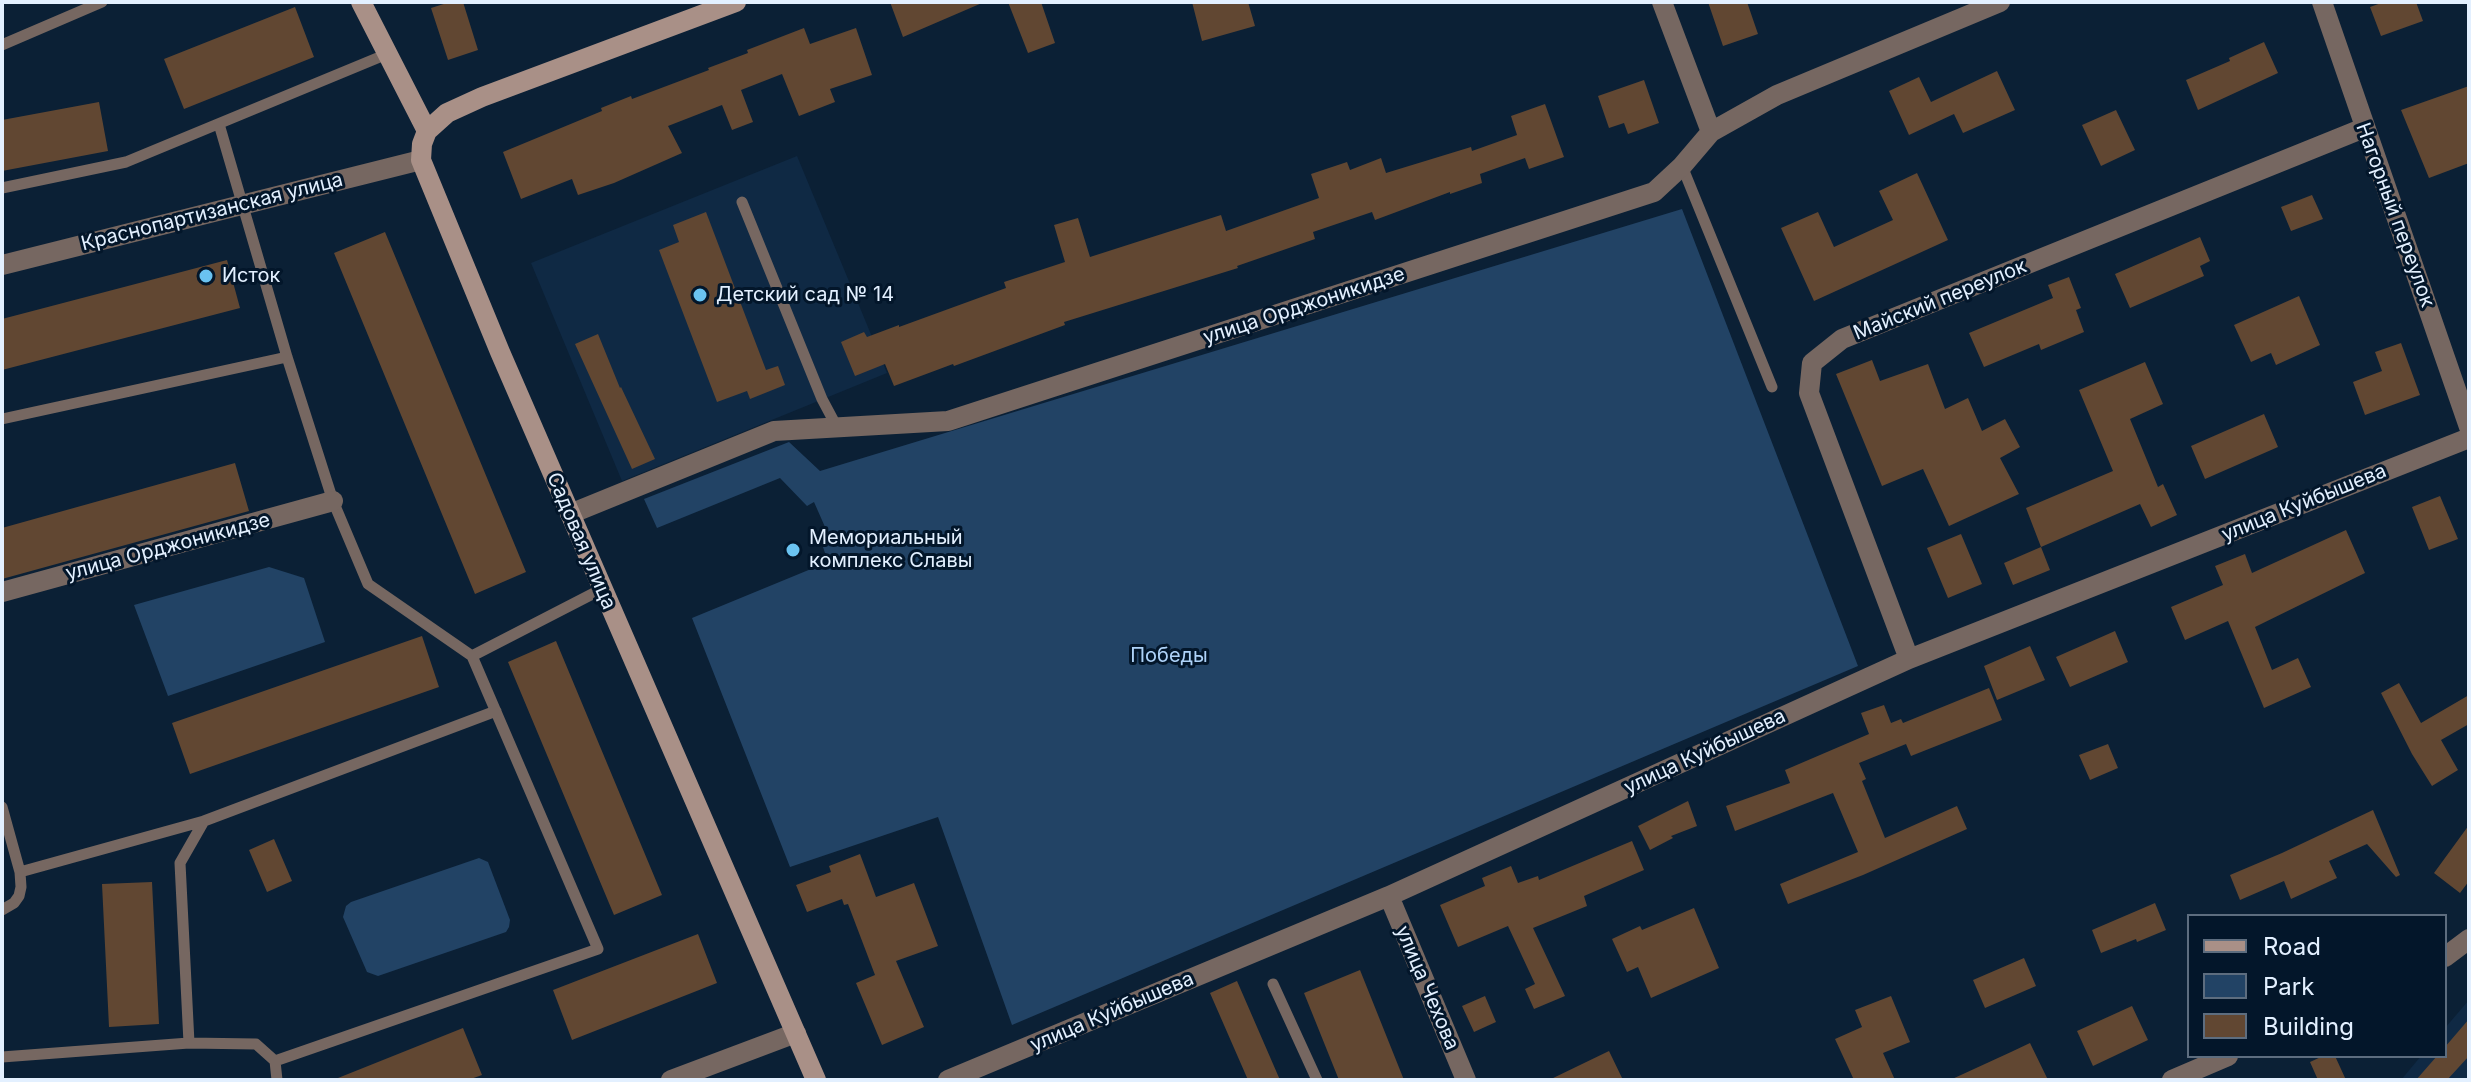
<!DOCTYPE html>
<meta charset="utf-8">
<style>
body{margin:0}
#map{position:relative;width:2471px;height:1082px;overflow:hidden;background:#0b2035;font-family:Inter,sans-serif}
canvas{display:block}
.frame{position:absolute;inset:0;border:4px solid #e3f0ff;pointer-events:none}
.legend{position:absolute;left:2187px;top:914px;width:260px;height:144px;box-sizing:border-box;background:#03162a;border:2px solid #5d6d7f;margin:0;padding:10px 14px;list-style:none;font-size:24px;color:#e3f0ff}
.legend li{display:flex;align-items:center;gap:16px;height:40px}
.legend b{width:40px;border:2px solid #5d6d7f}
</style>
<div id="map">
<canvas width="2471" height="1082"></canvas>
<div class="frame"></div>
<ul class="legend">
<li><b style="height:10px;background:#a99087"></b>Road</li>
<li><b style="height:22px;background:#224365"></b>Park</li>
<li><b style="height:22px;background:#614732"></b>Building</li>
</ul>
</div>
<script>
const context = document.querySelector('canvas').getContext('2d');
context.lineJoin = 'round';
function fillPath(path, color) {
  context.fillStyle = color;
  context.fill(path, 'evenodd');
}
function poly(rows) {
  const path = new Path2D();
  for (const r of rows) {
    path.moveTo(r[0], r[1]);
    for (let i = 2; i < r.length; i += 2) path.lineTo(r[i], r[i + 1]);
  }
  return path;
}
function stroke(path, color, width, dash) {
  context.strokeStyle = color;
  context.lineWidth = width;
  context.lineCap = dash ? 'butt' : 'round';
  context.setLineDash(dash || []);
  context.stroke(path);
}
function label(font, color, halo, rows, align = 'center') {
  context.font = font + ' Inter,sans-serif';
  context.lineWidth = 6;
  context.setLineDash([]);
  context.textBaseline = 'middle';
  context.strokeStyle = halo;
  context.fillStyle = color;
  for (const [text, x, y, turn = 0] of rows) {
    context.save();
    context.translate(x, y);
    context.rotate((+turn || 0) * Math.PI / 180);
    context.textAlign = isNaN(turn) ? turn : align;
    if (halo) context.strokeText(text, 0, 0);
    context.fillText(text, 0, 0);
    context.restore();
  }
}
fillPath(poly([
 [797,156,887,373,622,481,531,263],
 [2469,1000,2469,1080,2401,1080,2421,1056,2445,1056,2445,1028]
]), '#0f2944');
fillPath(poly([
 [1682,209,1858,666,1012,1025,938,817,790,867,692,618,828,562,821,541,829,536,814,502,807,506,780,478,657,528,644,499,789,442,820,471],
 [269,567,304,578,325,642,168,696,134,605],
 [479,858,488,862,510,920,509,927,506,932,378,976,367,972,343,917,346,906,351,902]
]), '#224365');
fillPath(poly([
 [450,2,463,2,478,50,448,60,431,8],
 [890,2,982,2,982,3,903,37],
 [1008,2,1041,2,1055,43,1028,53],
 [1192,2,1248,2,1255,26,1202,41],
 [1708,2,1747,2,1758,34,1723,46],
 [2384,2,2416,2,2423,21,2381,36,2370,7],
 [295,7,314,57,184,109,164,59],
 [804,28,810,44,856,28,872,75,830,89,835,102,799,116,782,74,741,90,753,122,732,130,722,105,668,126,682,153,614,183,578,195,572,179,521,199,503,152,602,111,601,108,631,96,632,99,709,70,708,68,748,53,747,50],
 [2264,42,2278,73,2198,110,2186,80,2230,61,2229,58],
 [1997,71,2015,110,1963,133,1954,114,1909,135,1889,91,1919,77,1931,102],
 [1644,80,1659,123,1628,134,1624,123,1609,128,1598,96],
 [2469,86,2469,163,2429,178,2401,110],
 [99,102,108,151,2,171,2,120],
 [1545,104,1564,157,1529,169,1525,158,1480,174,1482,183,1450,194,1450,192,1375,220,1372,212,1313,232,1315,239,1237,266,1238,268,1064,322,1065,325,954,366,953,364,894,386,885,364,855,376,841,342,864,332,867,337,899,325,899,327,1006,288,1004,282,1065,262,1054,225,1078,218,1090,257,1221,215,1226,231,1319,198,1311,174,1347,162,1350,170,1381,158,1386,173,1471,147,1472,151,1517,135,1511,116],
 [2116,110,2135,150,2101,166,2082,125],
 [1917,173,1948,240,1814,301,1781,228,1818,212,1834,247,1893,220,1879,191],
 [2312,195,2323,219,2291,231,2281,207],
 [706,212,766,370,778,366,785,385,750,399,747,391,717,402,659,250,679,242,673,225],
 [385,232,526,572,475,594,334,253],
 [2200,237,2210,261,2200,266,2204,276,2130,308,2115,274],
 [227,260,240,308,2,370,2,319],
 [2069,277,2081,308,2076,310,2084,332,2041,350,2039,344,1984,367,1969,333,2053,298,2048,285],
 [2299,296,2320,345,2276,365,2271,353,2251,362,2234,325],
 [598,334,620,388,621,387,655,459,632,469,575,344],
 [2401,343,2420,395,2365,415,2353,382,2382,371,2375,352],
 [1872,360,1880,381,1928,364,1945,409,1968,398,1982,431,2005,419,2020,447,2000,458,2019,494,1949,526,1923,469,1882,486,1836,374],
 [2145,362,2163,404,2130,419,2158,487,2163,484,2177,515,2151,527,2140,504,2041,547,2026,508,2113,471,2079,390],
 [2264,414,2278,447,2205,479,2191,446],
 [235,463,249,511,2,579,2,528],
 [2440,496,2458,539,2429,550,2412,507],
 [2346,530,2365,573,2255,627,2272,670,2298,658,2311,687,2264,708,2228,621,2185,640,2171,607,2223,585,2215,566,2245,554,2252,573],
 [1961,534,1982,584,1948,598,1927,548],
 [2041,547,2050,570,2013,585,2004,563],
 [2115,631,2128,662,2070,687,2056,657],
 [422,636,439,687,190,774,172,723],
 [556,641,662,895,614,915,508,662],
 [2030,646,2045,680,1997,700,1984,666],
 [2399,683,2421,723,2469,695,2469,724,2441,740,2458,770,2432,786,2412,754,2381,693],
 [1989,688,2002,720,1911,756,1906,744,1859,763,1866,779,1862,781,1885,838,1957,806,1967,829,1863,875,1788,904,1780,884,1858,852,1833,793,1735,831,1726,806,1790,783,1785,770,1869,734,1861,713,1884,705,1891,723,1901,719,1903,723],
 [2108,744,2118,768,2090,780,2079,755],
 [1688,801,1697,826,1671,836,1673,838,1650,850,1638,826],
 [2373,810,2400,875,2396,877,2367,844,2329,861,2337,878,2291,899,2284,881,2240,900,2230,875,2282,853],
 [2469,825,2469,881,2460,893,2434,873],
 [274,839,292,881,267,892,249,850],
 [1632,841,1644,870,1584,896,1587,906,1533,928,1565,996,1534,1009,1525,989,1535,984,1508,926,1458,947,1440,905,1485,886,1482,878,1511,866,1518,883,1538,876,1539,880],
 [860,854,876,897,914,883,938,946,896,961,924,1027,882,1045,856,983,875,975,848,904,844,905,842,899,807,912,796,885,831,872,829,866],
 [152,882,159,1024,109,1027,102,884],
 [2155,903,2166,930,2137,942,2136,939,2101,953,2092,930],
 [1694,908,1719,968,1651,998,1638,967,1627,972,1612,939,1640,926,1642,930],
 [698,934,717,983,572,1040,553,990],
 [2024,958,2036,986,1985,1008,1973,980],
 [1360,970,1404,1080,1339,1080,1304,993],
 [1237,981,1280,1080,1248,1080,1210,993],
 [1485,996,1496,1022,1474,1032,1462,1006],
 [1891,996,1910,1042,1883,1053,1895,1080,1854,1080,1835,1039,1862,1027,1855,1010],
 [2132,1006,2148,1040,2093,1066,2077,1031],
 [2469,1019,2469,1056,2447,1080,2416,1080,2437,1056,2445,1056,2445,1047],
 [463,1028,482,1075,468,1080,333,1080],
 [2030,1043,2048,1080,1950,1080,2011,1052],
 [1609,1051,1623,1080,1549,1080],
 [2323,1056,2335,1056,2346,1080,2318,1080,2310,1062]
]), '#614732');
stroke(poly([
 [2,45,102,2],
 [219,124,287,357,333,501,368,584,472,656],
 [1682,166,1772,387],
 [2,188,126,162,387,54],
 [742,202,822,399,838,429],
 [2,419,287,357],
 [2,807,20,872,21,887,19,896,14,903,2,910],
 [20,872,204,821],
 [1273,984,1317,1080],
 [189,1043,180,863,204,821,496,711],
 [2,1057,189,1043,256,1044,275,1061,598,949,472,656,602,589],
 [275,1061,277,1080]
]), '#766761', 11);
stroke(poly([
 [1662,2,1711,132],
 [2322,2,2469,427],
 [2,265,421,160],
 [570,514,774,431,948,421,1654,192,1682,166,1711,132,1777,95,2000,2],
 [2,592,333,501],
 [1909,659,1809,393,1812,363,1842,339,2364,128],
 [1389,896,1466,1080],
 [2445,957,2469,939],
 [671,1080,796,1033],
 [948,1080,1389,896,1909,659,2469,438],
 [2172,1080,2228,1056]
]), '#766761', 20);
stroke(poly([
 [361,2,427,131,422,144,421,160,500,352,816,1080],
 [427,131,447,113,482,97,736,2]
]), '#a99087', 20);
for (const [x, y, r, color] of [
 [206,276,8,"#6ac3f1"],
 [700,295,8,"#6ac3f1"],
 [793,550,8,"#6ac3f1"]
]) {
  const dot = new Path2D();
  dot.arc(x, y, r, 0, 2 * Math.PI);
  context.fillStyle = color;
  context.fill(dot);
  stroke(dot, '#03162a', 3);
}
label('20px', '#e3f0ff', '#03162a', [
 ["Краснопартизанская улица",212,212,-14],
 ["Нагорный переулок",2395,215,70],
 ["Майский переулок",1940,300,-22],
 ["улица Орджоникидзе",1304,306,-18],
 ["улица Куйбышева",2304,503,-22],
 ["Садовая улица",581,541,67],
 ["улица Орджоникидзе",168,547,-15],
 ["улица Куйбышева",1705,752,-25],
 ["улица Чехова",1427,988,67],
 ["улица Куйбышева",1112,1012,-23]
]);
label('20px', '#e3f0ff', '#03162a', [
 ["Исток",222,276],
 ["Детский сад № 14",716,295],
 ["Мемориальный",809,538],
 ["комплекс Славы",809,561]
], 'left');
label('20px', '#aed2f8', '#03162a', [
 ["Победы",1169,656]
]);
</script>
